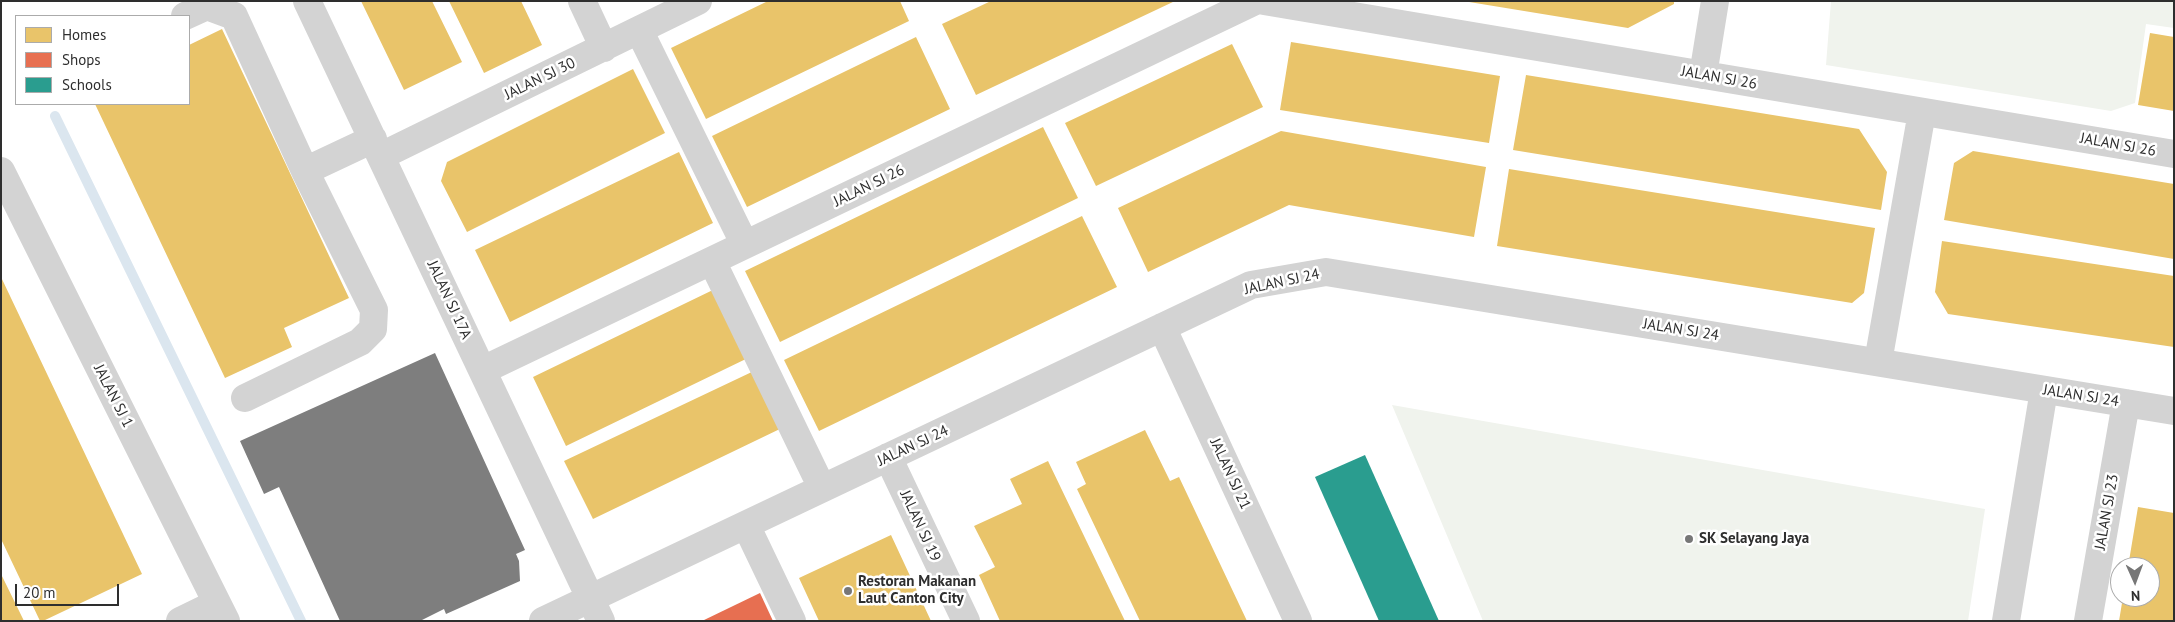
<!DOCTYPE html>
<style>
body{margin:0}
#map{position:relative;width:2175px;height:622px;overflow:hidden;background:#fff;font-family:"PT Sans",sans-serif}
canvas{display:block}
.frame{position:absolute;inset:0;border:2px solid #2e2e2e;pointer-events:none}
.legend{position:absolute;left:15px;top:15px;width:175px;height:90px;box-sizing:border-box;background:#fff;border:1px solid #ababab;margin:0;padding:6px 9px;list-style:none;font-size:15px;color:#2e2e2e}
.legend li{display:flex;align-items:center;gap:10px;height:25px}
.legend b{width:25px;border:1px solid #ababab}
.north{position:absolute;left:2110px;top:557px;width:50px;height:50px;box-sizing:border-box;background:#fff;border:1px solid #ababab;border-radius:50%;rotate:178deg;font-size:14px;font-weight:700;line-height:20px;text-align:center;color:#2e2e2e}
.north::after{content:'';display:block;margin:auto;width:18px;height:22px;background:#777;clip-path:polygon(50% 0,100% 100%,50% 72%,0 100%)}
.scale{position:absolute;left:15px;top:584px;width:104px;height:22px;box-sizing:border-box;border:2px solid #2e2e2e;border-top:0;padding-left:6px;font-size:15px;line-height:18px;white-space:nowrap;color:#2e2e2e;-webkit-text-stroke:4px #fff;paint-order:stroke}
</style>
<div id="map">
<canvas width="2175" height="622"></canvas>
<div class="frame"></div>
<ul class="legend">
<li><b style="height:14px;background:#e9c46a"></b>Homes</li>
<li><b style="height:14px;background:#e76f51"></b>Shops</li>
<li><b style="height:14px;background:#2a9d8f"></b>Schools</li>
</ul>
<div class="north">N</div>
<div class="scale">20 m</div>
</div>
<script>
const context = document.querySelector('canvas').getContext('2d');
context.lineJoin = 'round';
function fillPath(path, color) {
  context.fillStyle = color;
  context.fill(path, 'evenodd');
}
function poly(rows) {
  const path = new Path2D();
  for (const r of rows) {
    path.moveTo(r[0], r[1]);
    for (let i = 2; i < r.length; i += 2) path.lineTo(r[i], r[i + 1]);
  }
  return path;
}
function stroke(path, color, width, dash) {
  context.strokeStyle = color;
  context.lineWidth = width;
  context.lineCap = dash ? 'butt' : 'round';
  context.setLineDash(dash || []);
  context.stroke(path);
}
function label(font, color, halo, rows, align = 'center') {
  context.font = font + ' "PT Sans",sans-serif';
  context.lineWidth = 5;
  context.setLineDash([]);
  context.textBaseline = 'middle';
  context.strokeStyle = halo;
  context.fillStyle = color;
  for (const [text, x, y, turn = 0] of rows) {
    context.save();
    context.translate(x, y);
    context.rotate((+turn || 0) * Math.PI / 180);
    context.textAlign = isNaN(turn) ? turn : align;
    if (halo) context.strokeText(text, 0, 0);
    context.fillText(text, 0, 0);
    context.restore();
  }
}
fillPath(poly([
 [1831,1,2174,1,2174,28,2146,24,2135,103,2111,111,1826,65],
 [1392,405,1985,509,1968,621,1483,621]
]), '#f0f3ed');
fillPath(poly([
 [361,1,432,1,462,62,404,90],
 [449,1,521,1,542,45,484,73],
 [768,1,900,1,909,21,706,119,671,48],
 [991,1,1175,1,976,95,942,24],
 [1463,1,1674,1,1674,4,1628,28],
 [222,29,349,298,284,328,292,347,225,378,95,104,189,104,189,45],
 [2150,33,2174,37,2174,111,2138,105],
 [916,37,950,109,747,207,712,136],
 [1291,42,1500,76,1489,143,1280,110],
 [1232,44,1263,107,1096,186,1065,123],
 [633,69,665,133,467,232,441,181,447,162],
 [1526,75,1859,129,1887,172,1881,210,1513,150],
 [1043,127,1078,198,780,342,745,271],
 [1281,131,1486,167,1474,237,1289,205,1148,272,1118,208],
 [1973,151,2174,184,2174,259,1944,220,1954,163],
 [679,152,713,223,510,322,475,250],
 [1509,169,1875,228,1864,293,1852,303,1497,246],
 [1082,216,1117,287,819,431,784,360],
 [1942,241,2174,276,2174,347,1948,314,1935,292],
 [1,277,142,574,43,621,40,621,1,539],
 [717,288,750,357,566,446,533,377],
 [756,370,784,427,593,519,564,461],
 [1145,430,1170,481,1179,477,1247,621,1140,621,1077,489,1086,484,1076,462],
 [1048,461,1110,590,1125,621,1000,621,979,575,995,567,974,526,1022,504,1010,479],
 [2138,507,2174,513,2174,621,2119,621,2123,597,2150,597,2150,567,2128,567],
 [891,535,931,621,819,621,799,578],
 [1,574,24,621,1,621]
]), '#e9c46a');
fillPath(poly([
 [760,593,773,621,702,621]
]), '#e76f51');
fillPath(poly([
 [1365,455,1439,621,1379,621,1315,477]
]), '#2a9d8f');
stroke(poly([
 [55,116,301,621]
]), '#dbe6ef', 10);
fillPath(poly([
 [435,353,525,550,516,554,519,561,520,581,446,614,444,609,420,621,340,621,279,487,264,494,240,441]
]), '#7e7e7e');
stroke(poly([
 [307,1,601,621],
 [582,1,604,48],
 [1264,1,2174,154],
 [185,16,207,6,234,16,305,171],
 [639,30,745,245],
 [1703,75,1715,1],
 [381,156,698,1],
 [1,171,226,621],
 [712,261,822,488],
 [1162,327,1298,621],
 [1878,362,1922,112],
 [483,370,1255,1],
 [245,398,360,342,373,329,374,310,305,171,373,139],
 [888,457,966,621],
 [746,525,792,621],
 [180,621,217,603],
 [543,621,1251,285,1326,272,2174,411],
 [2006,621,2044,390],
 [2088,621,2126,403]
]), '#d3d3d3', 28);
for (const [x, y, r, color] of [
 [1689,539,5,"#777"],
 [848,591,5,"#777"]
]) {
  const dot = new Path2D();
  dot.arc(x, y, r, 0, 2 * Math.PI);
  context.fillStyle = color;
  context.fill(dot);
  stroke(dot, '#fff', 2);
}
label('15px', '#2e2e2e', '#fff', [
 ["JALAN SJ 26",1719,78,10],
 ["JALAN SJ 30",540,79,-26],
 ["JALAN SJ 26",2118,145,10],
 ["JALAN SJ 26",869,186,-26],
 ["JALAN SJ 24",1282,282,-12],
 ["JALAN SJ 17A",449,300,65],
 ["JALAN SJ 24",1681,330,9],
 ["JALAN SJ 1",113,396,63],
 ["JALAN SJ 24",2081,396,9],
 ["JALAN SJ 24",913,446,-25],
 ["JALAN SJ 21",1230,474,65],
 ["JALAN SJ 23",2107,512,-80],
 ["JALAN SJ 19",920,526,65]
]);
label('bold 15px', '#2e2e2e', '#fff', [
 ["SK Selayang Jaya",1699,539],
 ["Restoran Makanan",858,582],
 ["Laut Canton City",858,599]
], 'left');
</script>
